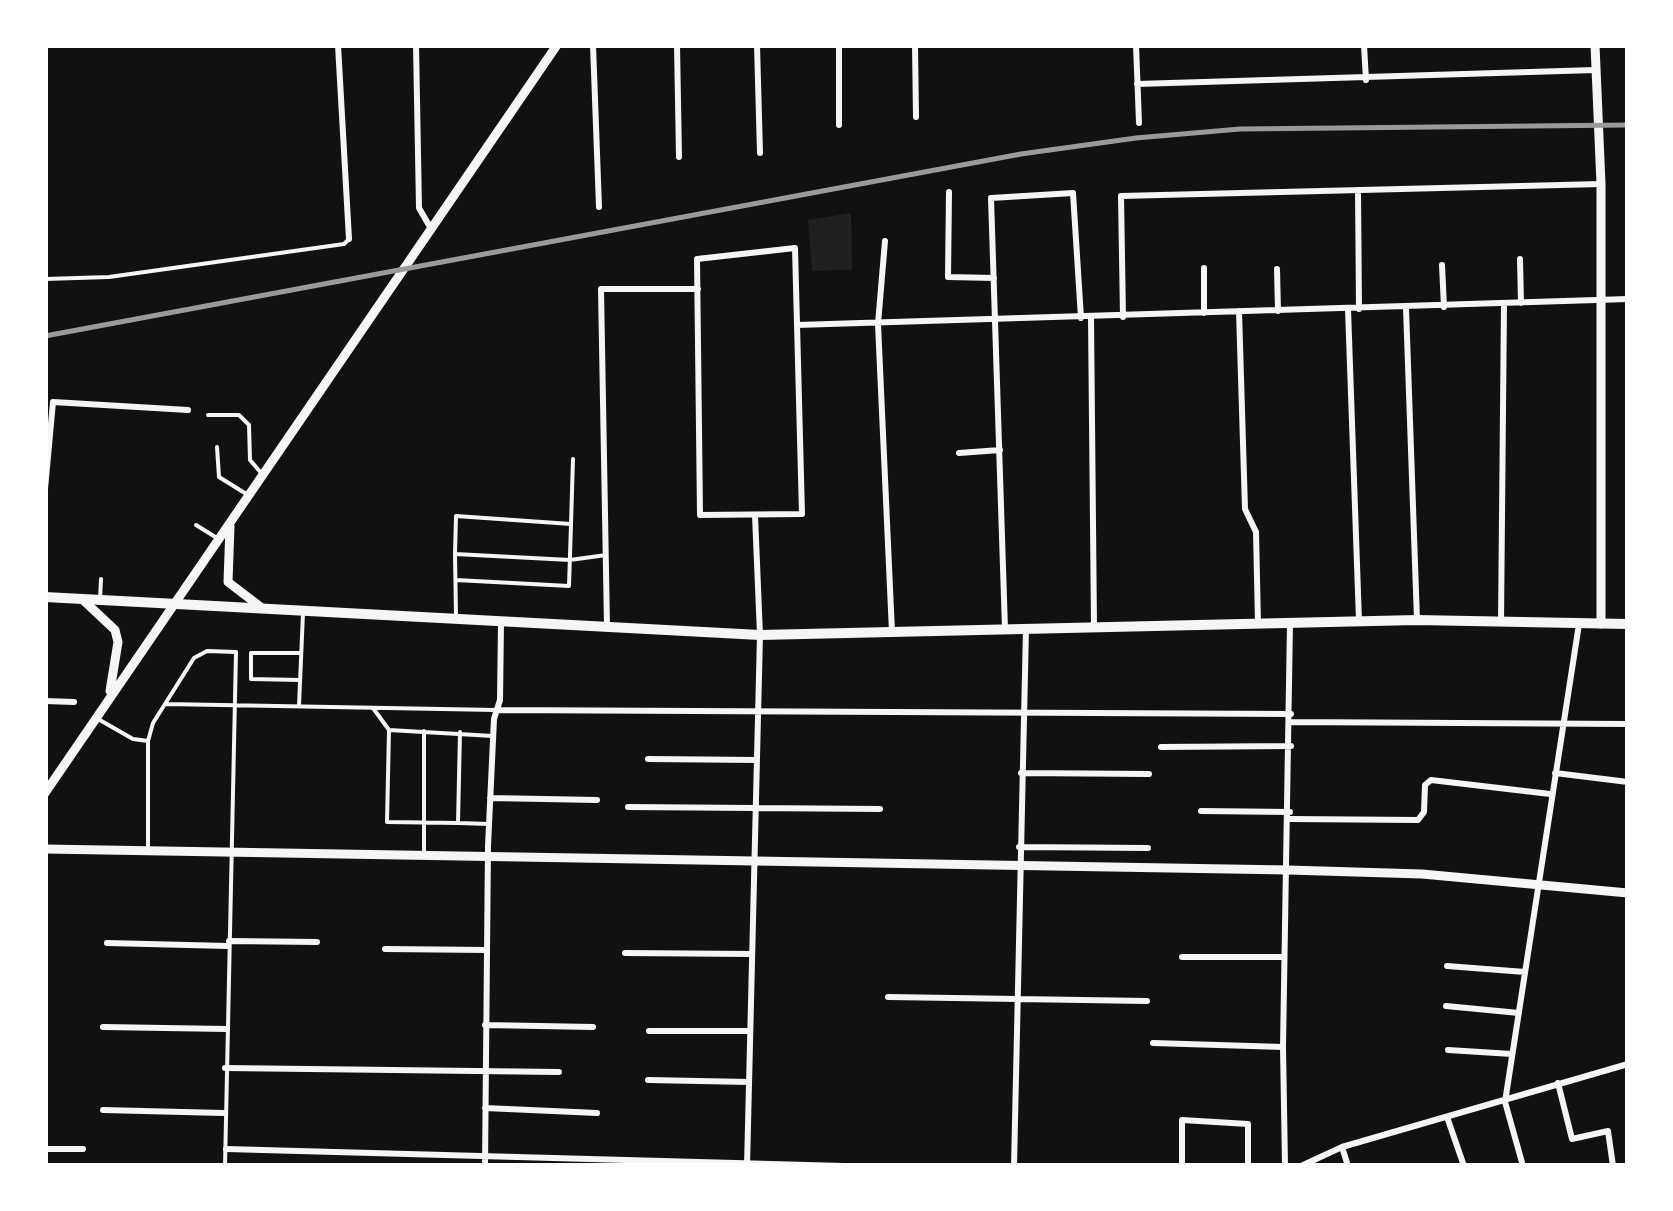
<!DOCTYPE html>
<style>
body{margin:0}
#map{position:relative;width:1673px;height:1211px;overflow:hidden;background:#111;font-family:"DM Sans",sans-serif}
canvas{display:block}
.frame{position:absolute;inset:0;border:48px solid #fff;pointer-events:none}
</style>
<div id="map">
<canvas width="1673" height="1211"></canvas>
<div class="frame"></div>
</div>
<script>
const context = document.querySelector('canvas').getContext('2d');
context.lineJoin = 'round';
function fillPath(path, color) {
  context.fillStyle = color;
  context.fill(path, 'evenodd');
}
function poly(rows) {
  const path = new Path2D();
  for (const r of rows) {
    path.moveTo(r[0], r[1]);
    for (let i = 2; i < r.length; i += 2) path.lineTo(r[i], r[i + 1]);
  }
  return path;
}
function stroke(path, color, width, dash) {
  context.strokeStyle = color;
  context.lineWidth = width;
  context.lineCap = dash ? 'butt' : 'round';
  context.setLineDash(dash || []);
  context.stroke(path);
}
fillPath(poly([
 [851,213,852,270,812,271,808,220]
]), '#202020');
stroke(poly([
 [45,279,109,277,344,244,349,239],
 [208,415,239,415,249,425,250,460,262,474],
 [217,447,219,477,248,495],
 [571,524,573,459],
 [196,525,217,538],
 [455,554,456,516,571,524,569,586,456,580],
 [100,599,101,579],
 [456,616,455,554,570,560,606,555],
 [300,680,251,679,251,653,301,653],
 [166,704,496,710],
 [299,706,303,613],
 [373,708,389,730,493,736],
 [98,719,133,739,148,741,148,851],
 [389,730,387,822,458,823,460,732],
 [424,731,424,852],
 [148,741,153,723,194,658,207,651,236,652,225,1166],
 [458,823,489,824]
]), '#f5f5f5', 4);
stroke(poly([
 [338,45,349,239],
 [416,45,419,208,430,227],
 [593,45,599,207],
 [677,45,679,157],
 [757,45,760,153],
 [915,45,916,117],
 [1136,45,1139,123],
 [1364,45,1366,80],
 [1137,84,1595,70],
 [839,125,839,45],
 [1358,190,1359,309],
 [949,192,948,277,994,278],
 [885,241,878,324,892,632],
 [795,248,802,514,700,515,697,259,795,248],
 [1520,259,1521,303],
 [1442,265,1444,307],
 [1204,268,1204,313],
 [1277,269,1278,311],
 [1406,308,1417,620],
 [1348,309,1359,621],
 [1239,311,1245,509,1256,532,1258,623],
 [1123,317,1121,196,1601,184],
 [1091,318,1094,626],
 [797,325,1628,299],
 [959,453,1000,450],
 [45,489,53,402,188,410],
 [1501,622,1504,304],
 [607,626,601,289,698,289],
 [1005,629,991,198,1073,193,1081,318],
 [45,701,74,702],
 [496,710,1291,714],
 [1291,722,1628,724],
 [1161,747,1291,746],
 [648,759,757,760],
 [1021,773,1149,774],
 [1555,773,1628,782],
 [490,798,597,800],
 [628,807,880,809],
 [1201,811,1290,812],
 [1290,819,1418,820,1424,812,1425,785,1431,780,1550,794],
 [1019,847,1148,848],
 [229,941,317,942],
 [107,943,228,946],
 [385,949,486,950],
 [625,953,752,954],
 [1182,957,1284,957],
 [1447,966,1525,972],
 [888,997,1147,1001],
 [1446,1006,1519,1013],
 [485,1025,593,1027],
 [103,1027,227,1029],
 [649,1031,750,1031],
 [1153,1043,1283,1047],
 [1448,1050,1512,1054],
 [225,1068,559,1072],
 [648,1080,749,1082],
 [1558,1083,1572,1139,1608,1131,1613,1166],
 [485,1108,597,1113],
 [103,1110,223,1113],
 [1447,1117,1464,1166],
 [1342,1147,1348,1166],
 [45,1149,83,1149],
 [226,1149,844,1166],
 [485,1166,488,846,494,719,500,700,501,623],
 [747,1166,760,635,755,515],
 [1014,1166,1026,629],
 [1182,1166,1182,1120,1248,1124,1248,1166],
 [1285,1166,1283,1047,1290,623],
 [1301,1166,1342,1147,1628,1064],
 [1523,1166,1505,1102,1579,624]
]), '#f5f5f5', 6);
stroke(poly([
 [1595,45,1601,184,1601,624],
 [230,526,228,582,262,608],
 [82,599,115,630,118,642,110,691],
 [45,793,557,45],
 [45,849,1288,870,1422,874,1628,893]
]), '#f5f5f5', 9);
stroke(poly([
 [45,597,760,635,1417,620,1628,624]
]), '#f5f5f5', 10);
stroke(poly([
 [45,336,1021,154,1136,138,1240,129,1628,125]
]), '#9a9a9a', 5);
</script>
